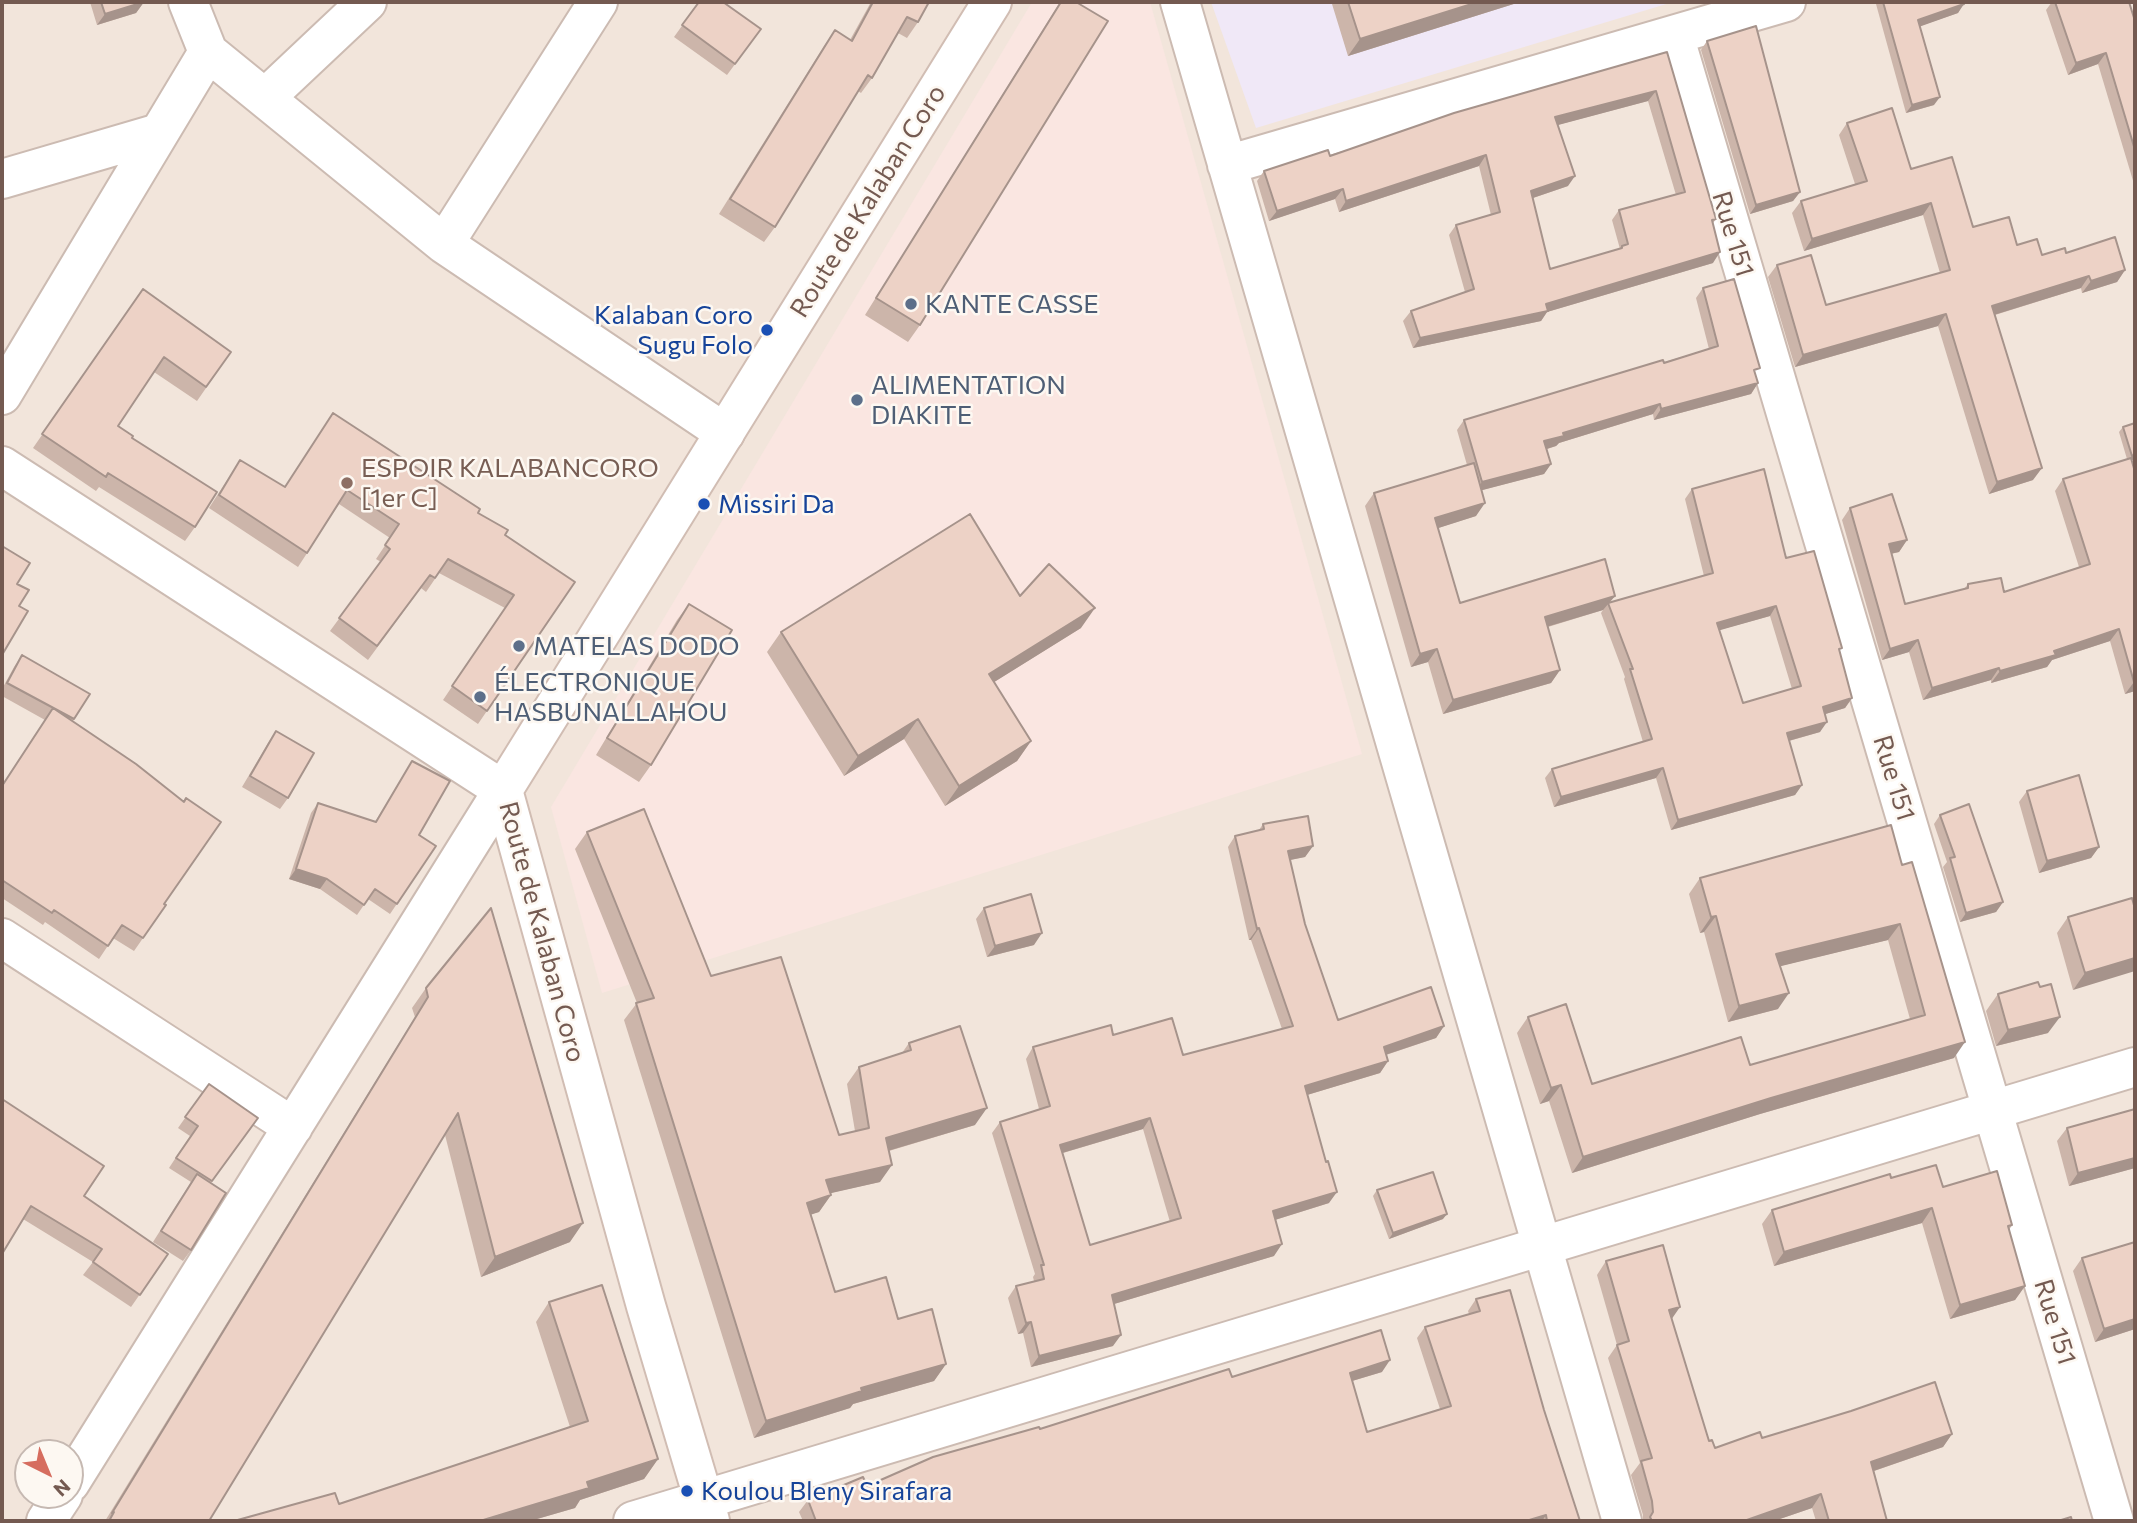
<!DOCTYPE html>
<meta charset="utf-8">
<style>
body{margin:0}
#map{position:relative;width:2137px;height:1523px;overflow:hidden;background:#fbf3ec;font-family:Commissioner,sans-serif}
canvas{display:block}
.frame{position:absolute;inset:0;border:4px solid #745a51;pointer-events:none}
.north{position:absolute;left:14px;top:1439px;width:70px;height:70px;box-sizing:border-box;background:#fdf8f2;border:2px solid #c6b9b2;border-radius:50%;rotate:137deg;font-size:19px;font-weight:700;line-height:28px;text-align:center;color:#745a51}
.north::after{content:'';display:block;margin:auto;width:24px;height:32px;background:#d66d5f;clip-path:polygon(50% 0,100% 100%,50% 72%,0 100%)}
</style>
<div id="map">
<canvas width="2137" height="1523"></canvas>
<div class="frame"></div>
<div class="north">N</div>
</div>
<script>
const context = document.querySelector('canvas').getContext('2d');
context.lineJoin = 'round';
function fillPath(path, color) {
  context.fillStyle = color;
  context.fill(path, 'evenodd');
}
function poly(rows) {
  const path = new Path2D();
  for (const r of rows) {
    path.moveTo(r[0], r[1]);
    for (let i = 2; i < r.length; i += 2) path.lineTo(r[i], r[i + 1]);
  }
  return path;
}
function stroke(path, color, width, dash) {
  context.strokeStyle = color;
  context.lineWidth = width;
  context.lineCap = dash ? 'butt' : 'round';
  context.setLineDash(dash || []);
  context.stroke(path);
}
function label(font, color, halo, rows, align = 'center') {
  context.font = font + ' Commissioner,sans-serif';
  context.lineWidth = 5;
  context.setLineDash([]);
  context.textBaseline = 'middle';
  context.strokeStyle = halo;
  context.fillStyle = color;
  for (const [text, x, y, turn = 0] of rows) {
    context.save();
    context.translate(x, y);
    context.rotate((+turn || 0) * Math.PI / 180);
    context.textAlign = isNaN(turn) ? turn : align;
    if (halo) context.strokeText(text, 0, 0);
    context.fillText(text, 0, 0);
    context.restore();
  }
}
fillPath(poly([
 [2,2,2135,2,2135,1521,2,1521],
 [28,1453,70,1453,70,1495,28,1495]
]), '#f2e5db');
fillPath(poly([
 [1032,2,1150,2,1362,754,602,993,551,807]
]), '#fae6e1');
fillPath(poly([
 [1211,2,1673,2,1256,128]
]), '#f0e8f7');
const street = poly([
 [188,2,208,52,444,244,725,433],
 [1180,2,1622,1521],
 [1674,35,2114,1521],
 [265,98,367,2],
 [1227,165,1786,2],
 [2,179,159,133],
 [444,244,598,2],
 [2,395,208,52],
 [2,466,503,790,70,1483],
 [2,938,293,1127],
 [46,1521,63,1495],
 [633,1521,2135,1067]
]);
const secondary = poly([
 [710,1521,646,1306,503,790,992,2]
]);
stroke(street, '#ccbbb2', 42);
stroke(secondary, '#d1bdb3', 42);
stroke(street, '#fff', 38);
stroke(secondary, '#fff', 38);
fillPath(poly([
 [90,2,144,2,136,13,97,25],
 [699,2,761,29,727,75,674,37],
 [871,2,929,2,918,22,907,38,898,33,872,78,861,93,858,91,775,227,764,242,719,214,824,46,835,30,850,40],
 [1060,2,920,325,908,342,865,315],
 [1333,2,1520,2,1348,56,1332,4],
 [1878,2,1963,2,1958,13,1920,26,1934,105,1906,113,1876,4],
 [2052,2,2129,2,2135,21,2135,184,2134,184,2098,64,2068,75,2046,10],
 [1707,41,1800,192,1793,201,1750,214,1701,50],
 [1667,52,1716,219,1713,223,1713,263,1547,312,1541,321,1413,348,1403,321,1411,311,1465,292,1449,235,1456,225,1491,215,1479,166,1339,212,1335,199,1269,221,1257,181,1264,171,1330,156],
 [1648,101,1676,195,1619,210,1612,220,1620,249,1550,269,1533,198,1568,186,1557,125],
 [1847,123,1911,169,1973,227,2042,255,2066,253,2125,270,2117,282,2082,293,2081,288,1995,315,2033,480,1989,494,1938,326,1795,367,1768,277,1777,265,1826,305,1940,273,1923,215,1804,251,1792,213,1801,201,1855,184,1839,135],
 [1703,288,1755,375,1758,383,1751,394,1654,420,1653,414,1559,443,1556,446,1547,449,1551,464,1544,474,1482,490,1476,516,1438,528,1460,603,1615,596,1610,602,1704,576,1685,499,1692,489,1786,558,1839,653,1852,698,1845,708,1825,714,1820,732,1789,741,1802,785,1795,795,1671,830,1656,778,1554,807,1545,778,1552,769,1643,742,1624,679,1625,677,1601,613,1603,610,1548,627,1560,670,1551,683,1443,714,1428,662,1411,667,1365,506,1374,493,1467,465,1457,430,1464,420,1709,349,1696,298],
 [1770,616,1792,689,1743,703,1719,630],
 [143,289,231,352,197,401,154,372,118,426,132,438,195,527,185,541,99,487,96,491,33,448],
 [333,413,478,513,505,535,575,582,478,724,443,700,505,608,439,573,426,592,421,588,368,660,330,631,381,562,376,559,390,538,339,504,298,567,209,508,240,460,285,487],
 [2135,423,2132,461,2135,472,2135,691,2125,694,2110,641,2052,660,2047,667,1991,683,1991,680,1923,700,1909,652,1882,660,1842,520,1850,508,1907,540,1899,552,1891,554,1905,604,1964,589,1968,584,2004,592,2079,567,2055,491,2063,479,2127,459,2119,432,2123,427],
 [689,604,651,765,639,782,596,755,677,620],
 [1081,628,994,682,1031,741,1017,761,945,806,904,739,844,776,767,652,781,632],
 [22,655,90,694,73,721,164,904,166,905,134,951,113,938,99,959,45,922,43,925,2,898,2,785,45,720,2,696,2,689,14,667],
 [276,731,288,798,280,809,242,787,268,743],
 [412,761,419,835,436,846,390,914,368,899,357,915,320,889,289,879,311,813,318,803,375,822],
 [2027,791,2099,847,2091,858,2039,873,2019,802],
 [1940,815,2003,902,1996,912,1960,922,1943,867,1947,862,1934,824],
 [1263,824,1313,846,1305,857,1290,860,1305,924,1338,1020,1444,1026,1436,1038,1386,1055,1388,1061,1380,1073,1307,1095,1329,1203,1275,1220,1274,1256,1114,1304,1113,1346,1031,1367,1023,1333,1018,1334,1008,1298,1016,1286,1034,1281,1033,1277,1035,1274,992,1133,1000,1122,1039,1109,1026,1059,1033,1047,1113,1035,1183,1055,1282,1029,1251,940,1249,940,1228,847,1235,836,1259,830],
 [1143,1129,1170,1222,1090,1245,1063,1153],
 [1891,825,1954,1058,1760,1114,1572,1173,1549,1101,1540,1104,1517,1033,1528,1017,1592,1084,1750,1065,1910,1019,1888,940,1780,966,1778,1009,1728,1022,1704,932,1700,933,1689,894,1700,878],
 [587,832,711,976,839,1135,855,1131,847,1084,859,1067,902,1053,909,1043,975,1125,889,1151,880,1182,830,1193,831,1195,819,1212,811,1214,835,1292,898,1319,946,1364,934,1381,853,1404,850,1408,754,1438,624,1020,637,1003,575,849],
 [984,908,1034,945,987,957,976,919],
 [2135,909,2073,990,2057,933,2068,917],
 [2040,987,2048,1033,1996,1046,1986,1011,1998,994],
 [426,988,570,1242,481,1277,445,1135,209,1521,105,1521,415,1017,412,1008],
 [209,1084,258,1118,211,1183,191,1250,183,1261,153,1242,191,1182,169,1168,190,1136,178,1128],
 [2,1099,84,1196,168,1254,131,1307,83,1275,93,1262,23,1219],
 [2067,1128,2135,1168,2069,1186,2057,1141],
 [1891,1178,1943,1187,2012,1225,2009,1230,2025,1286,2015,1300,1950,1319,1922,1223,1774,1266,1762,1224,1772,1210],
 [1377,1190,1443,1219,1389,1239,1373,1196],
 [2082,1258,2135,1329,2095,1342,2073,1271],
 [1606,1261,1672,1319,1709,1441,1715,1448,1762,1438,1952,1434,1943,1447,1874,1471,1887,1521,1816,1521,1812,1508,1774,1521,1643,1521,1643,1515,1631,1475,1640,1463,1608,1358,1617,1345,1597,1275],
 [1476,1299,1544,1410,1580,1521,803,1521,799,1512,808,1500,867,1486,1040,1429,1232,1377,1382,1372,1352,1381,1367,1432,1440,1409,1417,1338,1425,1327,1469,1314,1468,1311],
 [549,1302,658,1459,644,1479,580,1500,575,1508,530,1521,234,1521,339,1504,570,1427,536,1322]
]), '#ccb5aa');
fillPath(poly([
 [144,2,136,13,97,25,105,14],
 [1478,2,1520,2,1348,56,1360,39],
 [1964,4,1958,13,1913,29,1918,20],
 [2106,53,2098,64,2068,75,2076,63],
 [1656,91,1648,101,1547,128,1555,117],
 [1940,97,1934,105,1906,113,1912,105],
 [1486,155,1479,166,1339,212,1346,201],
 [1575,176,1568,186,1524,201,1531,191],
 [1343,189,1335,199,1269,221,1277,211],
 [1800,192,1793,201,1750,214,1756,205],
 [1931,203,1923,215,1804,251,1812,239],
 [1720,252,1713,263,1547,312,1541,321,1413,348,1420,338,1546,304],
 [2125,270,2117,282,2082,293,2091,281],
 [2089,276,2081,288,1984,318,1992,306],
 [1946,314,1938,326,1795,367,1803,355],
 [1758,383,1751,394,1654,420,1661,409],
 [1660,404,1653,414,1559,443,1556,446,1537,452,1544,441,1563,433],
 [2135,455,2135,459,2128,462,2132,456],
 [1551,464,1544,474,1475,492,1482,482],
 [2042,468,2033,480,1989,494,1997,482],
 [1485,503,1476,516,1426,532,1435,518],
 [1907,540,1899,552,1880,556,1889,544],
 [1615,596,1603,610,1536,630,1545,617],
 [1776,606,1770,616,1710,633,1717,623],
 [1095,608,1081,628,975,694,989,674],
 [2119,629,2110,641,2052,660,2047,667,1991,683,2000,671,2054,651],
 [1918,640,1909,652,1882,660,1890,649],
 [1437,649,1428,662,1411,667,1420,654],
 [1999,668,1991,680,1923,700,1932,688],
 [1560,670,1551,683,1443,714,1453,700],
 [2134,682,2135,682,2135,691,2125,694],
 [1852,698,1845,708,1816,717,1823,707],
 [918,719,904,739,844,776,858,756],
 [1827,722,1820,732,1781,743,1787,733],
 [1031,741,1017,761,945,806,959,786],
 [1663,768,1656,778,1554,807,1561,797],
 [1802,785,1795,795,1671,830,1678,820],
 [1313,846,1305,857,1280,862,1288,851],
 [2099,847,2091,858,2039,873,2047,861],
 [296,869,327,879,320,889,289,879],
 [2003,902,1996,912,1960,922,1966,913],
 [1716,916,1704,932,1700,933,1711,917],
 [1900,924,1888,940,1765,970,1776,954],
 [1259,928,1251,940,1249,940,1257,929],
 [1042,933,1034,945,987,957,995,946],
 [2135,958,2135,971,2073,990,2085,973],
 [1789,993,1778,1009,1728,1022,1739,1006],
 [2060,1017,2048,1033,1996,1046,2008,1030],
 [1444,1026,1436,1038,1376,1058,1384,1047],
 [1965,1042,1954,1058,1760,1114,1572,1173,1583,1157,1771,1098],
 [1388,1061,1380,1073,1297,1098,1305,1086],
 [1561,1085,1549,1101,1540,1104,1551,1088],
 [987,1108,975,1125,874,1155,886,1138],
 [1150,1118,1143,1129,1052,1156,1060,1145],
 [2135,1158,2135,1168,2069,1186,2078,1173],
 [892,1165,880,1182,814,1197,826,1180],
 [1337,1192,1329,1203,1265,1223,1273,1211],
 [831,1195,819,1212,795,1220,807,1203],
 [1932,1208,1922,1223,1774,1266,1784,1252],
 [1447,1214,1443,1219,1389,1239,1393,1233],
 [583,1223,570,1242,481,1277,495,1257],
 [1282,1244,1274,1256,1104,1307,1112,1295],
 [2025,1286,2015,1300,1950,1319,1960,1305],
 [1680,1307,1671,1320,1669,1310],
 [2135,1319,2135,1329,2095,1342,2104,1329],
 [1031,1322,1023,1333,1018,1334,1026,1323],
 [1121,1335,1113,1346,1031,1367,1039,1356],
 [1390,1360,1382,1372,1342,1384,1350,1373],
 [946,1364,934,1381,853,1404,850,1408,754,1438,766,1421,861,1388],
 [1952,1434,1943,1447,1862,1475,1871,1462],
 [658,1459,644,1479,580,1500,575,1508,530,1521,480,1521,587,1482],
 [1821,1494,1812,1508,1774,1521,1744,1521],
 [1546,1515,1542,1521,1526,1521]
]), '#a6938b');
const building = poly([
 [101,2,144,2,105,14,101,2],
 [699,2,723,2,761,29,735,64,682,25,699,2],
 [873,2,929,2,918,22,907,17,872,78,868,75,775,227,730,199,835,30,852,41,873,2],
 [1061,2,1076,2,1108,21,920,325,876,298,1061,2],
 [1348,2,1478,2,1360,39,1348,2],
 [1883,2,1963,2,1964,4,1918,20,1940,97,1912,105,1883,2],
 [2055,2,2129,2,2135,21,2135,150,2106,53,2076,63,2055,2],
 [1756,26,1800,192,1756,205,1707,41,1756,26],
 [1667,52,1716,219,1712,220,1720,252,1546,304,1548,311,1420,338,1411,311,1474,289,1456,225,1500,212,1486,155,1346,201,1343,189,1277,211,1264,171,1328,150,1330,156,1454,113,1667,52],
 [1656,91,1685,192,1619,210,1628,244,1622,246,1622,248,1550,269,1531,191,1575,176,1555,117,1656,91],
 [1892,108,1911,169,1952,157,1973,227,2009,217,2017,245,2037,239,2042,255,2065,248,2066,253,2115,237,2125,270,2091,281,2089,276,1992,306,2042,468,1997,482,1946,314,1803,355,1777,265,1811,255,1826,305,1950,270,1931,203,1812,239,1801,201,1867,181,1847,123,1892,108],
 [1734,279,1760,368,1754,370,1758,383,1661,409,1660,404,1563,433,1564,436,1544,441,1551,464,1482,482,1464,420,1663,360,1664,363,1718,346,1703,288,1734,279],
 [143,289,231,352,206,387,164,357,118,426,133,436,132,438,217,492,195,527,108,473,106,477,42,434,143,289],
 [333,413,480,509,478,513,508,530,505,535,575,582,487,711,452,686,514,595,448,559,435,578,430,575,377,646,339,618,390,549,385,545,399,524,347,490,307,553,219,495,240,460,285,487,333,413],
 [2135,423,2135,455,2132,456,2123,427,2135,423],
 [2131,458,2135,472,2135,682,2134,682,2119,629,2054,651,2056,655,2000,671,1999,668,1932,688,1918,640,1890,649,1850,508,1892,494,1907,540,1889,544,1905,604,1968,588,1968,584,2001,578,2004,592,2090,564,2063,479,2131,458],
 [1474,463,1485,503,1435,518,1460,603,1605,559,1615,596,1545,617,1560,670,1453,700,1437,649,1420,654,1374,493,1474,463],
 [1764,469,1786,558,1814,551,1842,648,1839,649,1852,698,1823,707,1827,722,1787,733,1802,785,1678,820,1663,768,1561,797,1552,769,1652,739,1630,669,1633,669,1608,603,1713,573,1692,489,1764,469],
 [1776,606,1801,686,1743,703,1717,623,1776,606],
 [970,514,1020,596,1049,564,1095,608,989,674,1031,741,959,786,918,719,858,756,781,632,970,514],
 [2,546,30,563,17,584,29,590,19,606,28,611,2,655,2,546],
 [689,604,732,630,651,765,607,738,689,604],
 [22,655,90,694,74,719,7,683,22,655],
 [53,708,136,764,184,802,186,798,221,822,164,904,166,905,143,938,122,925,108,946,54,910,52,913,2,880,2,786,53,708],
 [276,731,314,753,288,798,250,776,276,731],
 [412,761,450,781,419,835,436,846,397,904,375,889,364,905,327,879,296,869,318,803,376,822,412,761],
 [2079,775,2099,847,2047,861,2027,791,2079,775],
 [1969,804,2003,902,1966,913,1950,858,1955,857,1940,815,1969,804],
 [644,809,711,976,781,957,839,1135,869,1128,859,1067,911,1050,909,1043,960,1026,987,1108,886,1138,892,1165,826,1180,831,1195,807,1203,835,1292,886,1277,898,1319,932,1309,946,1364,861,1388,862,1391,766,1421,636,1003,654,998,587,832,644,809],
 [1308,816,1313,846,1288,851,1305,924,1338,1020,1431,987,1444,1026,1384,1047,1388,1061,1305,1086,1326,1162,1328,1161,1337,1192,1273,1211,1282,1244,1112,1295,1121,1335,1039,1356,1031,1322,1026,1323,1016,1286,1044,1279,1041,1265,1044,1265,1000,1122,1050,1106,1033,1047,1111,1025,1113,1035,1172,1018,1183,1055,1293,1026,1259,928,1257,929,1235,836,1264,829,1263,824,1308,816],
 [1150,1118,1181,1218,1090,1245,1060,1145,1150,1118],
 [1891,825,1902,865,1912,862,1965,1042,1771,1098,1583,1157,1561,1085,1551,1088,1528,1017,1566,1004,1592,1084,1741,1037,1750,1065,1925,1015,1900,924,1776,954,1789,993,1739,1006,1716,916,1711,917,1700,878,1891,825],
 [1031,894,1042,933,995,946,984,908,1031,894],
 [2132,898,2135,909,2135,958,2085,973,2068,917,2132,898],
 [491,908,583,1223,495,1257,458,1113,209,1521,109,1521,114,1512,112,1513,428,997,426,988,491,908],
 [2038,982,2040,987,2051,984,2060,1017,2008,1030,1998,994,2038,982],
 [209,1084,258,1118,212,1181,176,1158,198,1126,185,1117,209,1084],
 [2,1099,104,1166,84,1196,168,1254,140,1295,93,1262,102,1249,31,1206,2,1254,2,1099],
 [2135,1109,2135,1158,2078,1173,2067,1128,2135,1109],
 [1936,1165,1943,1187,1997,1171,2012,1225,2008,1226,2025,1286,1960,1305,1932,1208,1784,1252,1772,1210,1890,1174,1891,1178,1936,1165],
 [1433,1172,1447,1214,1393,1233,1377,1190,1433,1172],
 [197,1174,226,1193,191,1250,161,1231,197,1174],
 [2135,1242,2135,1319,2104,1329,2082,1258,2135,1242],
 [1663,1245,1680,1307,1669,1310,1709,1441,1712,1440,1715,1448,1760,1432,1762,1438,1851,1411,1935,1382,1952,1434,1871,1462,1887,1521,1829,1521,1821,1494,1744,1521,1652,1521,1650,1517,1653,1512,1652,1501,1641,1461,1652,1458,1617,1345,1629,1341,1606,1261,1663,1245],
 [602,1285,658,1459,587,1482,589,1488,480,1521,234,1521,335,1493,339,1504,588,1421,549,1302,602,1285],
 [1510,1290,1544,1410,1580,1521,1547,1521,1546,1515,1526,1521,816,1521,808,1500,863,1477,867,1486,933,1457,1039,1427,1040,1429,1229,1369,1232,1377,1381,1330,1390,1360,1350,1373,1367,1432,1451,1406,1425,1327,1480,1311,1476,1299,1510,1290],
 [2071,1517,2072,1521,2058,1521,2071,1517]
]);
fillPath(building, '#edd2c6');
stroke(building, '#a6938b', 2);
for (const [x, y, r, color] of [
 [911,304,7,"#5c6f8a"],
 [767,330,7,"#1a4fb4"],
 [857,400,7,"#5c6f8a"],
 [347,483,7,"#8d6e63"],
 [704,504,7,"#1a4fb4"],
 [519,646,7,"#5c6f8a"],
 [480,697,7,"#5c6f8a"],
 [687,1491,7,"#1a4fb4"]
]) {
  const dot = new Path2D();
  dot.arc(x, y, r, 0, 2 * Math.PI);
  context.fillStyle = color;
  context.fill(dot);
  stroke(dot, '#fdf8f2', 2.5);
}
label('26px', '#745a51', '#fdf8f2', [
 ["Route de Kalaban Coro",868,201,-58],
 ["Rue 151",1733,234,73],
 ["Rue 151",1894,778,73],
 ["Route de Kalaban Coro",542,932,75],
 ["Rue 151",2055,1322,73]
]);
label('26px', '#4e5e75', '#fdf8f2', [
 ["KANTE CASSE",925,304],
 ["ALIMENTATION",871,385],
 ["DIAKITE",871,415],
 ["MATELAS DODO",533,646],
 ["ÉLECTRONIQUE",494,682],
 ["HASBUNALLAHOU",494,712]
], 'left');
label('26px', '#164399', '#fdf8f2', [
 ["Kalaban Coro",753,315,"right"],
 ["Sugu Folo",753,345,"right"],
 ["Missiri Da",718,504],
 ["Koulou Bleny Sirafara",701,1491]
], 'left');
label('26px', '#785e54', '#fdf8f2', [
 ["ESPOIR KALABANCORO",361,468],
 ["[1er C]",361,498]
], 'left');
</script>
